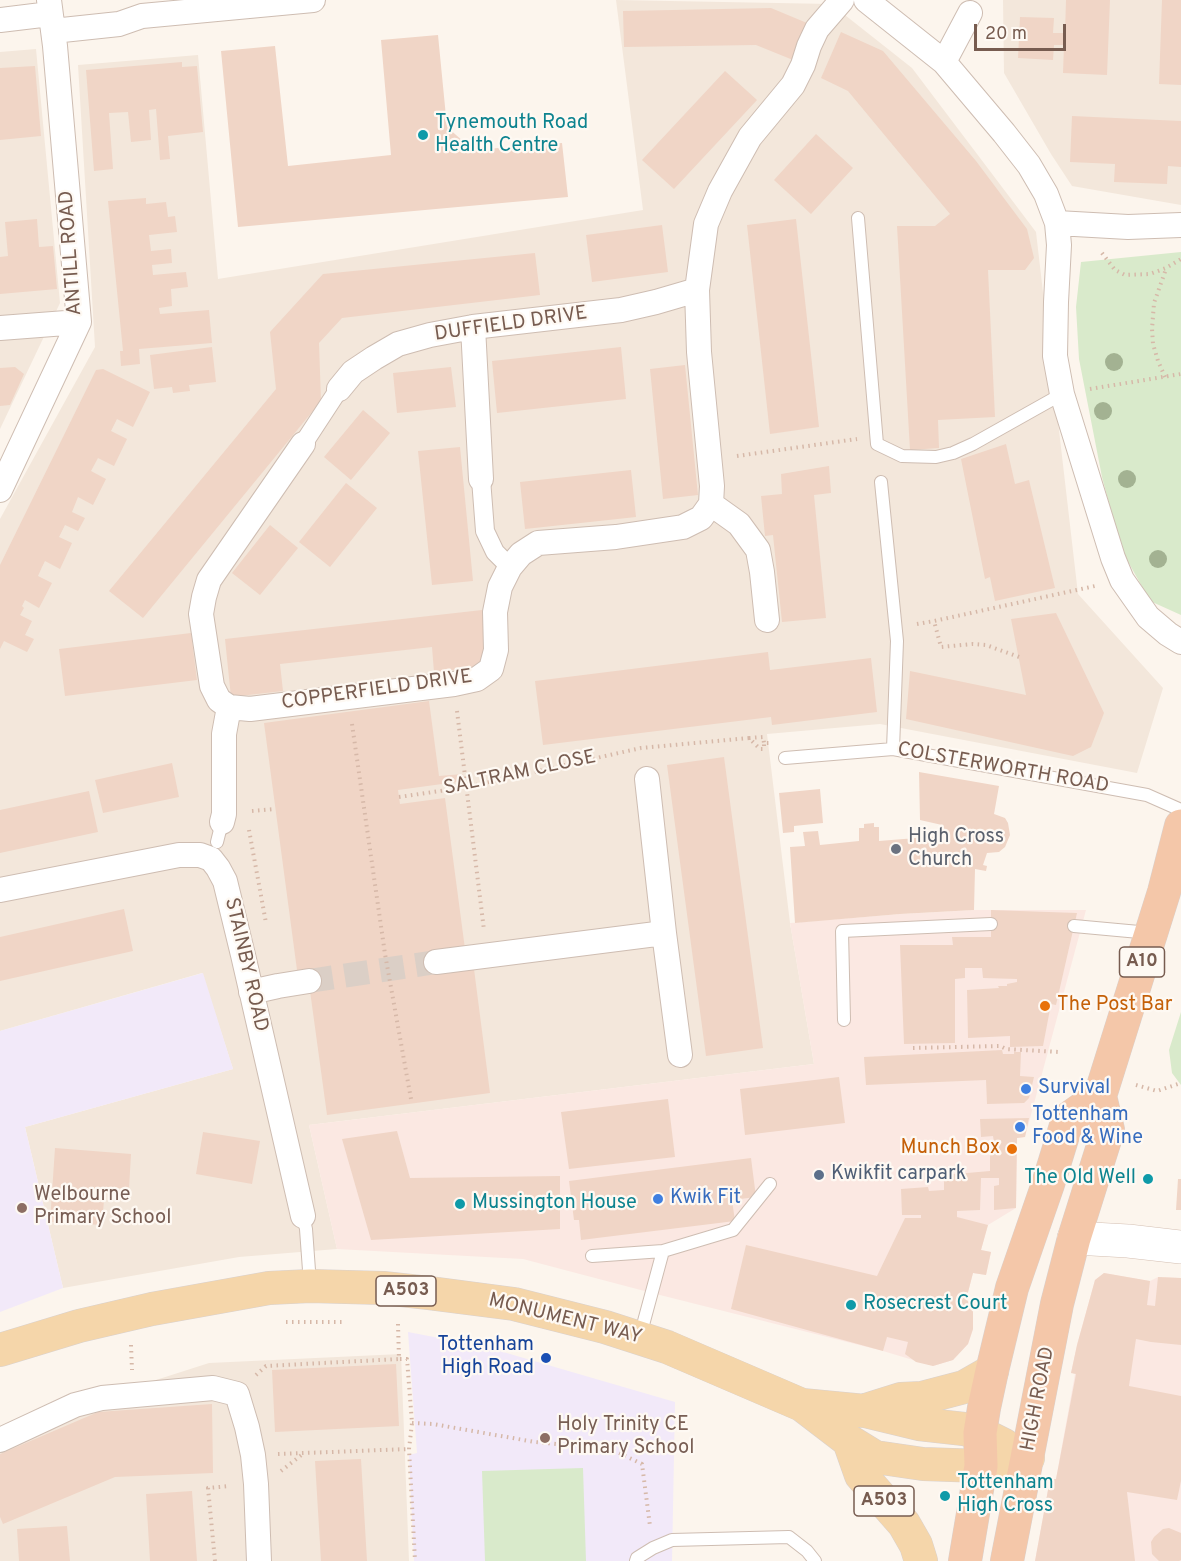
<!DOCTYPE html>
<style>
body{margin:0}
#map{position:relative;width:1181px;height:1561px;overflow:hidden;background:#fcf5ed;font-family:Overpass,sans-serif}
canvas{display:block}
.scale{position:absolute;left:974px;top:24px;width:92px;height:27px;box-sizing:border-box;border:3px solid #775c50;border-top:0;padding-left:8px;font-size:18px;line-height:21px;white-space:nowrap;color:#775c50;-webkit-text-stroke:4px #fef9f3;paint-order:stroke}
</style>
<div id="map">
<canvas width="1181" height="1561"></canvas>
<div class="scale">20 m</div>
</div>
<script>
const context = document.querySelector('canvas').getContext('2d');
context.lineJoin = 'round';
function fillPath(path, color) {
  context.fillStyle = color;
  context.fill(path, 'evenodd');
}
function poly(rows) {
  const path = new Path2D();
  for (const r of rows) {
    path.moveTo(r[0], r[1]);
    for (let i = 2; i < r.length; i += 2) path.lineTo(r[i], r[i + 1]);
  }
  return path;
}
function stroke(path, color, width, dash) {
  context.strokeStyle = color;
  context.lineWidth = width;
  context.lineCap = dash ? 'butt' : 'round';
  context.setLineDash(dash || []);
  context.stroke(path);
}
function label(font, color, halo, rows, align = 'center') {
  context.font = font + ' Overpass,sans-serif';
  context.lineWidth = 4.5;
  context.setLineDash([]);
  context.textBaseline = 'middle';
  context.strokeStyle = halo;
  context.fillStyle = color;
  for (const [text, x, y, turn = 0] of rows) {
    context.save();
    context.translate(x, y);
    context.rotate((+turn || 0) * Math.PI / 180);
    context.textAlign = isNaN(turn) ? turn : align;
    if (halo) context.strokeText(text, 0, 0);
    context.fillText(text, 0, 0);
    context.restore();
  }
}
fillPath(poly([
 [616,0,831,4,912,68,1036,232,1078,594,1163,688,1137,773,880,724,767,734,790,923,814,1064,309,1125,337,1249,239,1257,63,1288,25,1127,233,1069,202,973,0,1031,0,519,95,347,78,65,198,55,218,279,643,210],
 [1003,0,1181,0,1181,205,1072,186,1051,154,1004,73],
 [36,49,60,303,0,429,0,52],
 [401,1354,409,1561,0,1561,0,1430,209,1363]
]), '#f3e7db');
fillPath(poly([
 [974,910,1086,910,1025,1137,1017,1138,1016,1208,988,1225,981,1250,991,1252,986,1275,973,1273,966,1300,968,1301,973,1312,973,1329,968,1344,953,1360,933,1366,883,1351,652,1293,523,1259,337,1249,309,1125,814,1064,790,923,900,914],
 [1104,1273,1150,1281,1158,1277,1181,1278,1181,1561,1035,1561,1050,1479,1056,1479,1075,1374,1071,1373,1077,1345,1095,1280]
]), '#fbe8e2');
fillPath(poly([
 [203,973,233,1069,25,1127,63,1288,0,1312,0,1031],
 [408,1332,486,1347,675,1402,672,1561,414,1561,409,1455,417,1453]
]), '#f2e9f9');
fillPath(poly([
 [1181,252,1181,615,1150,601,1121,549,1102,477,1079,359,1076,307,1081,262],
 [1181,1012,1181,1085,1172,1073,1169,1050],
 [583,1468,586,1561,485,1561,482,1471]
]), '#d9eacb');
fillPath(poly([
 [1066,0,1110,0,1107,75,1063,73,1064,45,1054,45,1053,60,1018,58,1020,17,1054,18,1053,33,1065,33],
 [1162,0,1181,0,1181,85,1159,84],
 [771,8,807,23,793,60,756,45,624,47,623,11],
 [841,32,883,51,976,161,1027,229,1034,258,1025,270,988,270,995,417,938,420,939,448,910,450,897,226,935,226,950,214,848,91,821,78],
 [438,35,447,127,473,150,562,143,568,197,238,227,221,51,275,46,288,166,391,155,381,40],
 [182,62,182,67,197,66,203,132,168,136,170,159,160,160,156,109,149,110,151,140,131,142,128,112,109,113,113,169,94,171,86,70],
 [35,66,41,136,0,140,0,68],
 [725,71,757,100,674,189,642,160],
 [1072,116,1181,121,1181,167,1168,166,1167,184,1114,182,1115,164,1070,162],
 [816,134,853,168,811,214,774,180],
 [146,198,146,204,166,202,168,217,175,216,177,232,149,235,151,251,171,249,172,263,152,265,153,275,186,272,188,287,171,289,172,306,159,308,160,314,209,310,212,343,139,349,140,364,121,366,120,351,123,351,108,201],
 [37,219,39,247,53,246,57,289,0,294,0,257,8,256,5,222],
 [796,219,819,427,770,434,747,225],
 [662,225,668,272,592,282,586,235],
 [535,253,540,295,342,318,319,343,321,401,143,618,109,591,276,389,270,332,323,274],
 [212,347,216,382,189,385,190,391,173,393,172,387,154,389,150,355],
 [621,347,626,399,497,413,492,361],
 [685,365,698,495,663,499,650,369],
 [15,367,24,374,10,405,0,406,0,368],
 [451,367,456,407,397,413,393,373],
 [103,369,150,392,133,427,117,419,111,431,127,439,114,466,98,458,91,471,106,479,93,505,78,497,72,512,85,518,78,531,65,525,59,537,72,543,60,569,45,561,42,567,38,576,52,583,39,608,25,600,22,606,24,608,20,615,32,621,25,635,34,639,27,652,4,641,0,649,0,565,96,370],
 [363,410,390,433,351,480,324,457],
 [1006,444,1015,484,1029,480,1055,588,995,601,990,577,985,579,961,459],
 [460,447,473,581,432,585,418,451],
 [829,466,831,493,814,495,826,618,782,622,773,535,765,536,761,496,782,494,781,474],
 [631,470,636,517,525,529,520,482],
 [346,483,377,508,330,567,299,542],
 [270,525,298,548,260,595,232,573],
 [482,610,489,666,434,672,432,647,280,664,283,691,231,697,225,639],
 [1056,613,1104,713,1091,747,1073,756,906,719,910,671,1026,695,1011,619],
 [191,633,197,680,65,696,59,649],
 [768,652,770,670,871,658,877,712,772,725,771,717,543,745,535,681],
 [429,701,439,776,463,774,464,781,398,790,400,804,445,798,465,949,435,952,437,974,474,969,490,1093,327,1115,307,969,297,970,264,723],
 [724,757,763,1048,706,1056,667,765],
 [172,763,179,797,103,813,95,780],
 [919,772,999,786,994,814,1005,818,1008,823,1010,835,1005,847,999,852,987,853,983,865,987,866,986,871,975,869,974,910,900,914,795,923,790,847,805,846,803,832,818,831,820,845,859,841,859,828,864,828,864,824,874,823,874,827,879,827,879,841,941,836,942,825,920,820],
 [820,789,823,823,794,826,794,832,783,833,779,793],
 [89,791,98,832,0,853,0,810],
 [124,909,133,951,0,981,0,937],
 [991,910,1077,913,1056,1005,1051,1004,1043,1046,1010,1047,1010,1036,968,1038,967,990,999,988,998,986,1007,986,1007,984,1017,982,1017,979,983,978,982,968,965,968,965,978,955,979,955,1043,904,1044,900,945,953,945,952,937,991,937],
 [1002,1050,1003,1054,1014,1054,1014,1052,1021,1052,1020,1076,1034,1077,1029,1098,1024,1103,987,1104,986,1080,866,1085,864,1057],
 [839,1077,845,1123,745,1135,740,1089],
 [668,1099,675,1157,569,1169,561,1112],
 [1029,1118,1025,1137,1017,1138,1016,1208,994,1210,994,1186,999,1185,999,1178,981,1178,980,1210,957,1211,957,1217,988,1225,981,1250,991,1252,986,1275,973,1273,966,1300,968,1301,973,1312,973,1329,968,1344,953,1360,933,1366,916,1362,905,1354,908,1342,887,1337,883,1351,731,1309,746,1245,877,1276,905,1218,921,1218,921,1215,902,1215,901,1189,928,1187,929,1191,944,1190,944,1175,990,1171,990,1142,994,1142,993,1136,981,1137,980,1119],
 [397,1131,410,1178,560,1176,560,1229,371,1240,342,1139],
 [203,1132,260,1141,252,1184,196,1174],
 [55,1148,131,1154,129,1189,105,1187,102,1225,50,1222],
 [751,1158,756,1197,732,1200,735,1221,581,1240,579,1220,574,1220,569,1181],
 [1178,1179,1181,1179,1181,1210,1176,1210],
 [1104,1273,1150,1281,1147,1305,1155,1306,1158,1277,1181,1278,1181,1345,1151,1342,1136,1339,1129,1386,1181,1396,1181,1481,1177,1500,1127,1492,1135,1561,1035,1561,1050,1479,1056,1479,1076,1374,1071,1373,1077,1345,1095,1280],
 [396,1364,399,1426,275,1432,272,1370],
 [212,1404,213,1473,115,1477,3,1524,0,1517,0,1454,98,1412],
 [361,1459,367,1561,321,1561,315,1461],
 [192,1491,197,1561,150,1561,146,1494],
 [67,1526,70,1561,19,1561,17,1529],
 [1169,1528,1181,1533,1181,1560,1179,1561,1159,1561,1152,1554,1151,1542,1154,1537,1163,1529]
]), '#f0d5c6');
stroke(poly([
 [309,981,436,962]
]), '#dbcfc6', 24, [24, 12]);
const service = poly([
 [858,218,877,444,902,456,936,457,953,453,973,444,1062,394],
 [881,482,897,641,893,749],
 [785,758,893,749,1147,795,1181,810],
 [217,842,222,822],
 [1074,926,1150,933],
 [844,1020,842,931,991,924],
 [303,1216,306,1229,310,1284],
 [663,1251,733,1230,770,1184],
 [592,1256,663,1251,640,1336],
 [636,1561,637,1558,653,1548,672,1540,789,1537,807,1551,815,1561]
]);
const pedestrian = poly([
 [303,444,339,389],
 [481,479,485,531,495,552,510,567]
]);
const minor = poly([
 [866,0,944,62,1004,133,1029,165,1046,194,1057,223,1059,245,1056,302,1055,356,1062,394,1113,558,1122,580,1148,617,1168,634,1181,642],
 [0,20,50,14],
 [53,31,119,24,142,16,313,0],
 [944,62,970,13],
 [1057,223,1128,227,1181,225],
 [473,327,481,479],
 [0,328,79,322],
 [339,389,353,372,374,358,398,344,430,335,473,327,621,310,656,302,697,290],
 [303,444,209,580,204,597,201,614,212,686,219,700,229,707,250,709,454,684,477,679,491,669,496,650,495,612,500,587,510,567,521,554,538,543,616,537,683,527,701,518,711,504,712,486,699,352,697,290,706,224,720,191,750,137,793,85,803,65,809,46,817,29,842,0],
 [0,490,79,322,55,46,49,0],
 [711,504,739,524,758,550,762,572,767,620],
 [647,779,664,933,680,1055],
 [222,822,224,814,224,734,229,707],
 [0,890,179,855,200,855,211,859,218,868,225,881,243,955,303,1216],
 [436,962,664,933],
 [251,992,278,986,309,981],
 [0,1440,75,1405,102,1398,213,1388,237,1394,247,1427,253,1455,256,1484,259,1561]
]);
const secondary = poly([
 [1074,1238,1128,1241,1181,1247]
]);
const primary = poly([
 [0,1350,79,1326,152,1309,269,1288,310,1286,383,1288,429,1293,514,1304,605,1327,667,1347,802,1405,849,1441,875,1457,923,1464,981,1466,1028,1458],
 [802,1405,865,1411,919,1424,964,1429,980,1433,1004,1445],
 [866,1410,901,1399,922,1398,964,1387,992,1371],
 [849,1441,861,1475,904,1524,916,1545,921,1561]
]);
const trunk = poly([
 [965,1561,981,1466,980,1433,984,1408,992,1371,1012,1288,1048,1184,1068,1119,1100,1096],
 [1007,1561,1057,1304,1074,1238,1108,1130,1100,1096,1164,892,1181,826]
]);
stroke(service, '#cebdb2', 14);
stroke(pedestrian, '#cebdb2', 20);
stroke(minor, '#cebdb2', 26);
stroke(secondary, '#d4bfb2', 34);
stroke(primary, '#d9d1ce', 34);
stroke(trunk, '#d9d1ce', 34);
stroke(poly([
 [1102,253,1115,270,1125,275,1150,274,1166,268,1181,259],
 [1165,377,1158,361,1153,344,1152,329,1154,303,1166,269],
 [1090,389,1181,374],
 [737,456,857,439],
 [917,624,934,621],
 [1019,657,986,645,973,644,941,647,934,621,1095,586],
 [457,711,484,930],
 [352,724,385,954,411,1099],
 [749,738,763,737,764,743],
 [399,797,467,787,641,748,749,738,760,749,764,749,764,743,769,743],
 [252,811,275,809],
 [249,830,266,923],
 [913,1048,1000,1046,1006,1049,1059,1052],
 [1136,1085,1157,1091,1181,1083],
 [286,1322,345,1322],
 [398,1324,399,1359,407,1359,412,1423,409,1449,415,1561],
 [131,1345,132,1370],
 [256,1375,266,1366,399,1359],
 [412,1423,433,1424,535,1442,611,1449,642,1464,650,1526],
 [278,1454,409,1449],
 [281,1471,304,1453],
 [215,1561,208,1488,230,1486]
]), '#d6b8a8', 4, [1.5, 4.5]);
stroke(service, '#fff', 12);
stroke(pedestrian, '#fff', 18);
stroke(minor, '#fff', 24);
stroke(secondary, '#fff', 33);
stroke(primary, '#f5d6aa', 33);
stroke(trunk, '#f4c7a9', 33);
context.fillStyle = '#a3b292';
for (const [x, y] of [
 [1114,362],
 [1103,411],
 [1127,479],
 [1158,559]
]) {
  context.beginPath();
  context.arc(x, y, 9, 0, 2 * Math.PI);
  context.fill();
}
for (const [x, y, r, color] of [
 [423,135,6,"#0f9aa8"],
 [896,849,6,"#6b7280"],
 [1045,1006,6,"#e8710a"],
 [1026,1089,6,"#3f7fe0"],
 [1020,1127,6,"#3f7fe0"],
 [1012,1149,6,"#e8710a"],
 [819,1175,6,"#5c6f8a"],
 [1148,1179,6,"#0f9aa8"],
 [658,1199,6,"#3f7fe0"],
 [460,1204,6,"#0f9aa8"],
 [22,1208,6,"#8d6e63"],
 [851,1305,6,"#0f9aa8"],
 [546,1358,6,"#1a4fb4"],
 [545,1438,6,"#8d6e63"],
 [945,1496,6,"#0f9aa8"]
]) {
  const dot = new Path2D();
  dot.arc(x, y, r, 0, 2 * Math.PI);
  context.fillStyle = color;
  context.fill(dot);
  stroke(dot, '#fef9f3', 2);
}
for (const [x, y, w] of [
 [1142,962,45],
 [406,1291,60],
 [884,1501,60]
]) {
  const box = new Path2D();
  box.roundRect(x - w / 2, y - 15, w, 30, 4.5);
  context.fillStyle = '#fef9f3';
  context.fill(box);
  stroke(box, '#775c50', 1.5);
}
label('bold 18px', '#775c50', null, [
 ["A10",1142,962],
 ["A503",406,1291],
 ["A503",884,1501]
]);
label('20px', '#0d838f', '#fef9f3', [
 ["Tynemouth Road",435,124],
 ["Health Centre",435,147],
 ["The Old Well",1136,1179,"right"],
 ["Mussington House",472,1204],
 ["Rosecrest Court",863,1305],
 ["Tottenham",957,1484],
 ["High Cross",957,1507]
], 'left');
label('20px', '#775c50', '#fef9f3', [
 ["ANTILL ROAD",72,253,-94],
 ["DUFFIELD DRIVE",511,325,-8],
 ["COPPERFIELD DRIVE",377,691,-8],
 ["COLSTERWORTH ROAD",1003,769,10],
 ["SALTRAM CLOSE",520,774,-12],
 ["STAINBY ROAD",245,965,77],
 ["MONUMENT WAY",565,1320,14],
 ["HIGH ROAD",1039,1399,-79]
]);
label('20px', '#5b616d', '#fef9f3', [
 ["High Cross",908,838],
 ["Church",908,861]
], 'left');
label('20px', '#c56008', '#fef9f3', [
 ["The Post Bar",1057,1006],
 ["Munch Box",1000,1149,"right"]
], 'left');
label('20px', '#366cbe', '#fef9f3', [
 ["Survival",1038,1089],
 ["Tottenham",1032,1116],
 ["Food & Wine",1032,1139],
 ["Kwik Fit",670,1199]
], 'left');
label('20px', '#4e5e75', '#fef9f3', [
 ["Kwikfit carpark",831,1175]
], 'left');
label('20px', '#785e54', '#fef9f3', [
 ["Welbourne",34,1196],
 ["Primary School",34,1219],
 ["Holy Trinity CE",557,1426],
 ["Primary School",557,1449]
], 'left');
label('20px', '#164399', '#fef9f3', [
 ["Tottenham",534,1346],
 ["High Road",534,1369]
], 'right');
</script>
